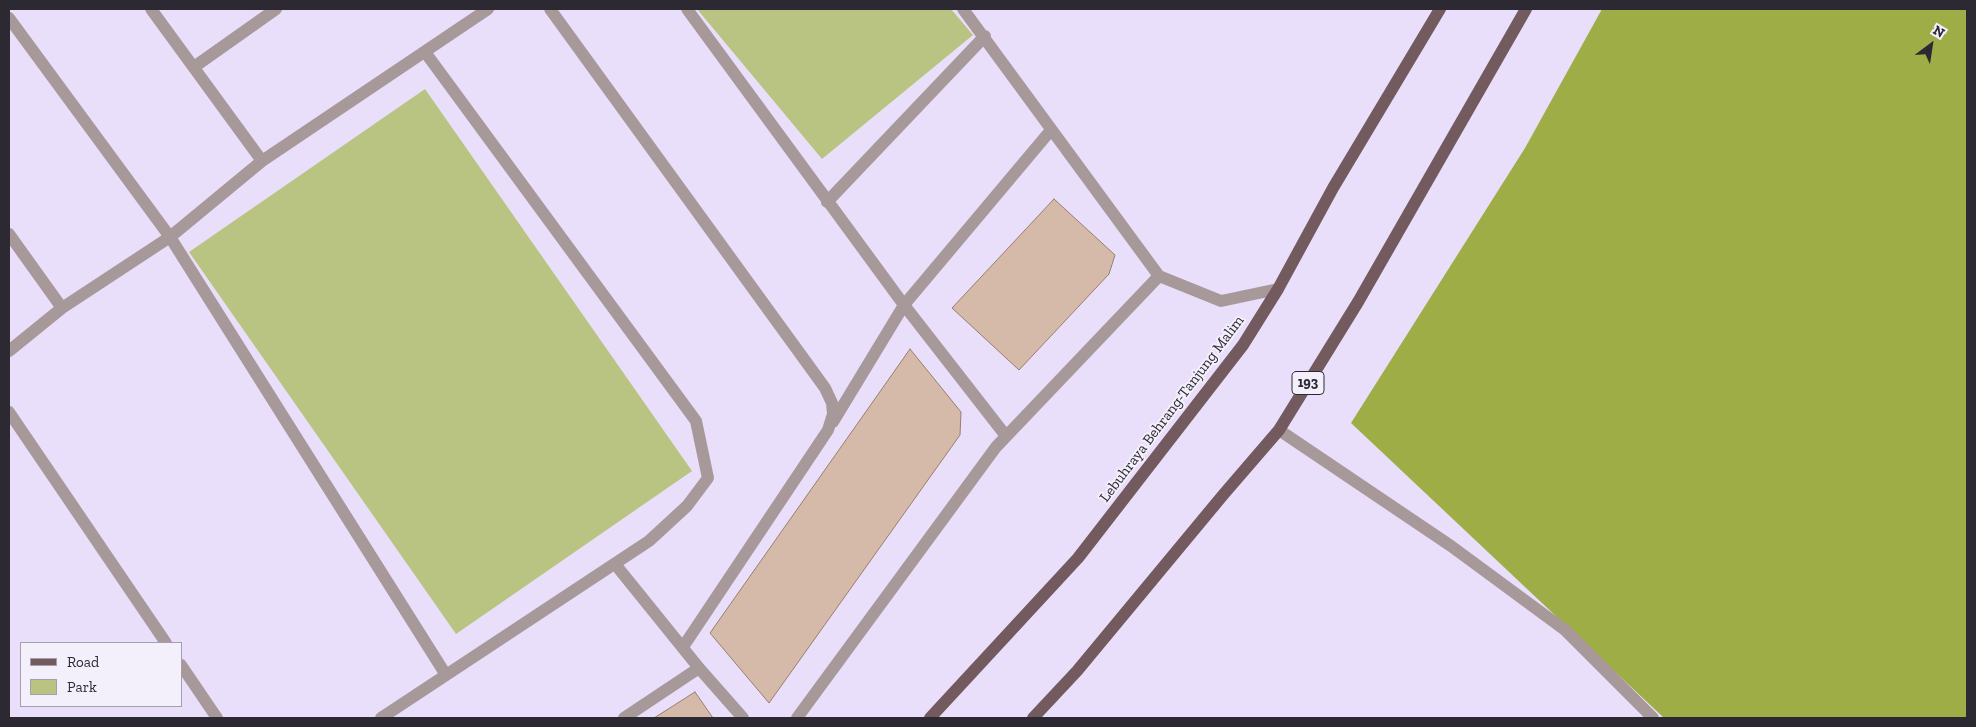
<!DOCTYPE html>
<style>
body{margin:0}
#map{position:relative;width:1976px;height:727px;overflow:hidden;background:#e9dffb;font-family:"Zilla Slab",serif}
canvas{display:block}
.frame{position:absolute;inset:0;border:10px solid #2d2933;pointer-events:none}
.legend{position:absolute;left:20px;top:642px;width:162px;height:65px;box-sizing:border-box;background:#f3effb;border:1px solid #a4a0ab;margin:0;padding:6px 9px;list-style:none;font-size:15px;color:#2d2933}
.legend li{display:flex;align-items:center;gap:10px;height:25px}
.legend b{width:25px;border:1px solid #a4a0ab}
.north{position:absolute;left:1906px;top:20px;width:50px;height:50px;-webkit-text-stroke:4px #f3effb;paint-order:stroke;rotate:31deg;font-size:14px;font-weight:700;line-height:20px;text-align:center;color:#2d2933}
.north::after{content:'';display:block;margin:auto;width:18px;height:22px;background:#2d2933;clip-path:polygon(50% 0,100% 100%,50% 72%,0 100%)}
</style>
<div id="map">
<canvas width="1976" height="727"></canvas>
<div class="frame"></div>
<ul class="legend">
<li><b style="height:6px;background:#735a5e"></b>Road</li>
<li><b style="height:14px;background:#b9c482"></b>Park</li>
</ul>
<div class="north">N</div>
</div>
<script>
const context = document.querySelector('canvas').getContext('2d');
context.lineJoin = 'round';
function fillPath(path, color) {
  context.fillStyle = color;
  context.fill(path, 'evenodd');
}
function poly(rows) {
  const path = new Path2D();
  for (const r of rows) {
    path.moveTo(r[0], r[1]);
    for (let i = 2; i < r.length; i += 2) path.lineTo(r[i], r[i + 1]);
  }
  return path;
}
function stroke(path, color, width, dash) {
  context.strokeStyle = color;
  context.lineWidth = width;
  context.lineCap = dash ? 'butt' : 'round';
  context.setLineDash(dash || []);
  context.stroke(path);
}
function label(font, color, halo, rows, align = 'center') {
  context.font = font + ' "Zilla Slab",serif';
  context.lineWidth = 4;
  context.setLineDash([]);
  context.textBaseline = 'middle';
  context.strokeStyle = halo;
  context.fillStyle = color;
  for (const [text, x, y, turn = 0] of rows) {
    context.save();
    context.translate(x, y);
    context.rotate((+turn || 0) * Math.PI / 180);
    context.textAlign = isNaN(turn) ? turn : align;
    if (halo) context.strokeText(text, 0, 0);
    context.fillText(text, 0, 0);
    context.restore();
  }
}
fillPath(poly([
 [697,9,951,9,973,35,822,159],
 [425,89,692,471,456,634,189,252]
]), '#b9c482');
fillPath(poly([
 [1602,9,1967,9,1967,718,1664,718,1351,423,1525,148]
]), '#9fad47');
const building = poly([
 [1054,199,1115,255,1109,274,1019,370,952,308,1054,199],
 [910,349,961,412,960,435,769,703,710,633,910,349],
 [695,692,713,718,654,718,695,692]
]);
fillPath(building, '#d5baa9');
stroke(building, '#977e6e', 1);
stroke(poly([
 [151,9,262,161],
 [550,9,825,388,832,403,833,414,828,430,683,647],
 [687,9,904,305,1006,436],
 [963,9,1159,276,1221,301,1278,289],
 [9,18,170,237,446,675],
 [194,67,276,9],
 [827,202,985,36],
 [9,234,62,308],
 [9,351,62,308,170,237,262,161,488,9],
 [9,412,166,643],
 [833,422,904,305,1051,130],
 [1279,430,1451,546,1565,630,1653,718],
 [615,564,699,668,743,718],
 [181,665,217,718],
 [381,718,649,541,687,506,708,478,696,421,425,52],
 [624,718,699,668],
 [797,718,996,447,1159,276]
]), '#a7999a', 12);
stroke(poly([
 [930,718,1078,558,1243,345,1278,289,1333,188,1440,9],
 [1033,718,1077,671,1223,495,1279,430,1358,302,1526,9]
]), '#735a5e', 12);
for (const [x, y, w] of [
 [1308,383,32]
]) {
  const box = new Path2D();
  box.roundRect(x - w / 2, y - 11.5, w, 23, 4);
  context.fillStyle = '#f3effb';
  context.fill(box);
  stroke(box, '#2d2933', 1);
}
label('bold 14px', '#2d2933', null, [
 ["193",1308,383]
]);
label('15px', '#2d2933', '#f3effb', [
 ["Lebuhraya Behrang-Tanjung Malim",1172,409,-53]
]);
</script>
